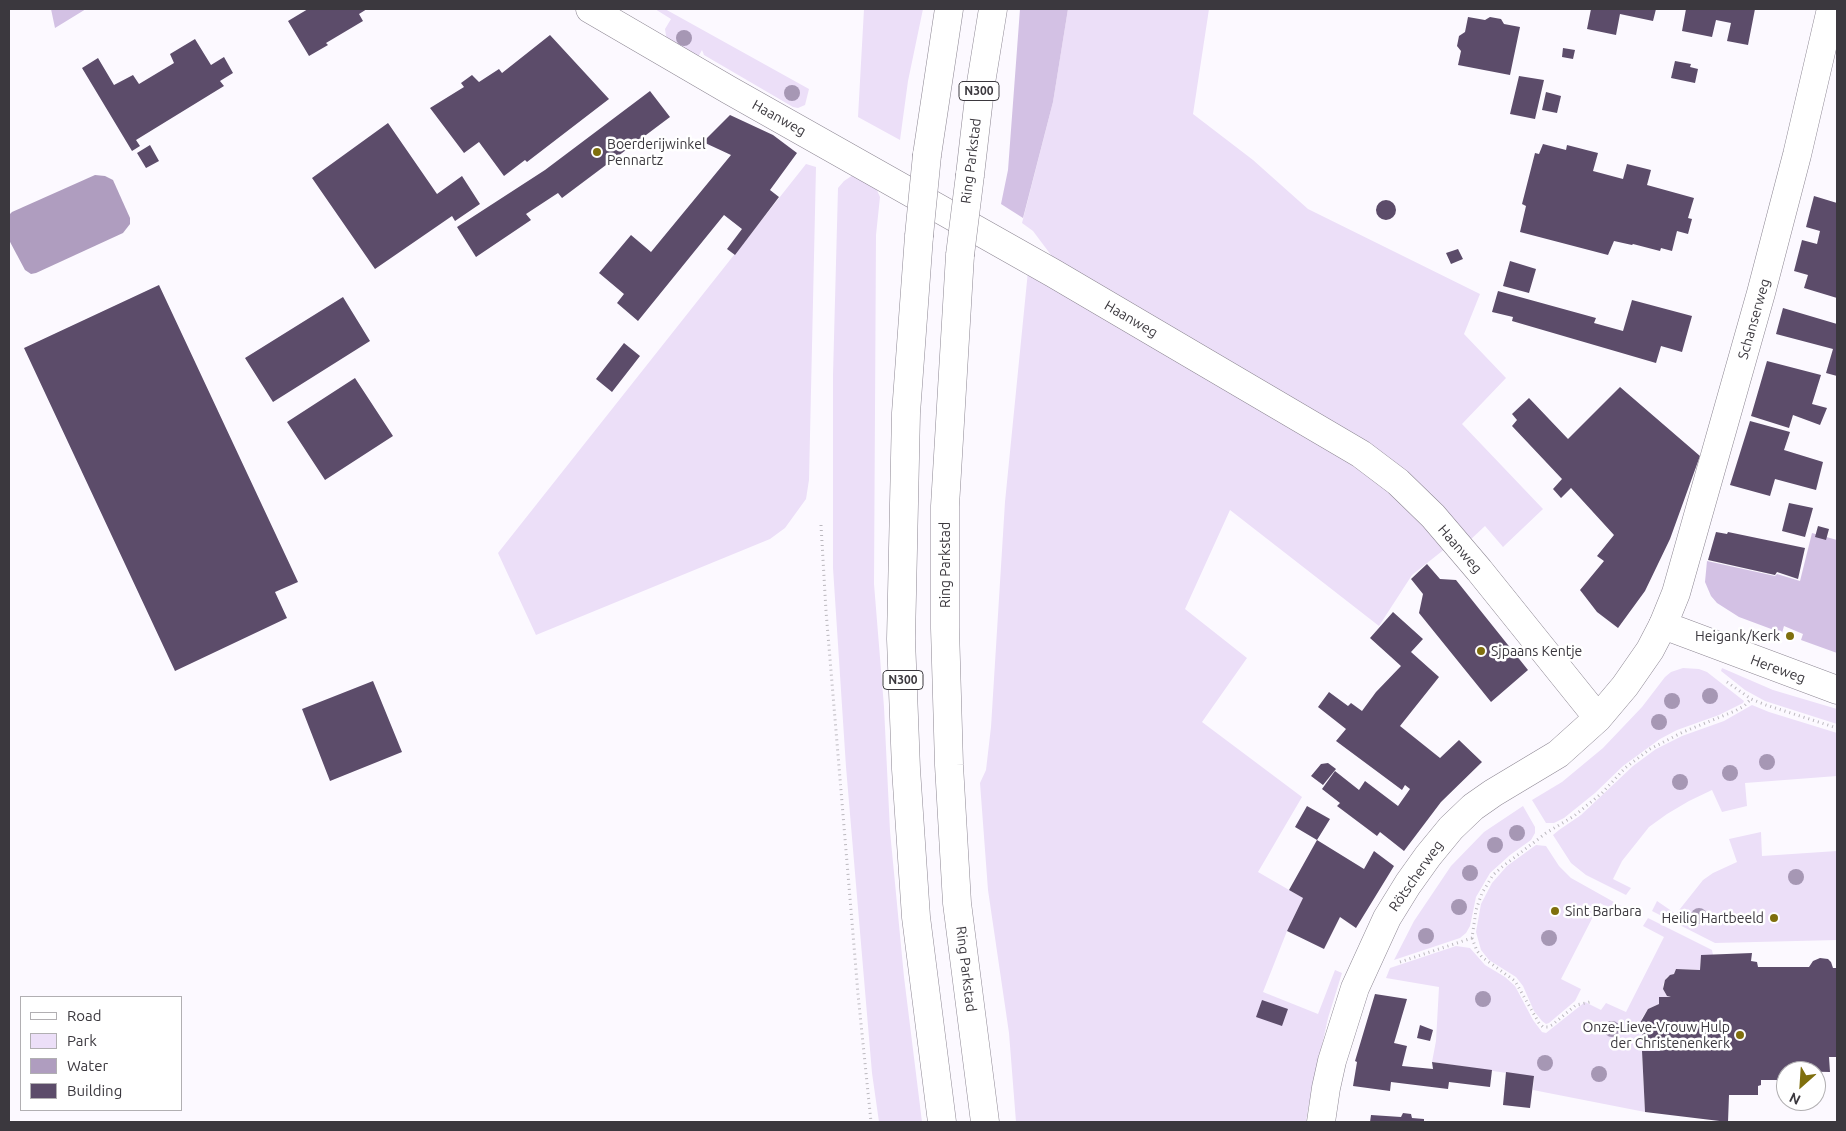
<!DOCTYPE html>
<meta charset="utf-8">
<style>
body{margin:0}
#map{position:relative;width:1846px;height:1131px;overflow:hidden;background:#fcf9ff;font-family:Ubuntu,sans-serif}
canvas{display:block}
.frame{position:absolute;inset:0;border:10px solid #3b383e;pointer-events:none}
.legend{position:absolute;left:20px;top:996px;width:162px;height:115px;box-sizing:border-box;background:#fff;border:1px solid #b1afb2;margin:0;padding:6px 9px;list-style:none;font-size:15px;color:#3b383e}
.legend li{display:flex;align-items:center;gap:10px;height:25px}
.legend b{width:25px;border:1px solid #b1afb2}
.north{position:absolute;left:1776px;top:1061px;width:50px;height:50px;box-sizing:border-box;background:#fff;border:1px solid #b1afb2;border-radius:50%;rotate:206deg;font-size:14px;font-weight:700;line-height:20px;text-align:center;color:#3b383e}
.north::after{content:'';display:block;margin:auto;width:18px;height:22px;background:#7f6f0d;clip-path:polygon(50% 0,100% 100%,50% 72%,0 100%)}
</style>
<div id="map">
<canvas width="1846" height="1131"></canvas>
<div class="frame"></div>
<ul class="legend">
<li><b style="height:6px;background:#fff"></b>Road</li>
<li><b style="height:14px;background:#ecdff8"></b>Park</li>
<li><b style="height:14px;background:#af9dbf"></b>Water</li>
<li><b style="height:14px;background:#5c4c6a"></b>Building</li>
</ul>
<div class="north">N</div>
</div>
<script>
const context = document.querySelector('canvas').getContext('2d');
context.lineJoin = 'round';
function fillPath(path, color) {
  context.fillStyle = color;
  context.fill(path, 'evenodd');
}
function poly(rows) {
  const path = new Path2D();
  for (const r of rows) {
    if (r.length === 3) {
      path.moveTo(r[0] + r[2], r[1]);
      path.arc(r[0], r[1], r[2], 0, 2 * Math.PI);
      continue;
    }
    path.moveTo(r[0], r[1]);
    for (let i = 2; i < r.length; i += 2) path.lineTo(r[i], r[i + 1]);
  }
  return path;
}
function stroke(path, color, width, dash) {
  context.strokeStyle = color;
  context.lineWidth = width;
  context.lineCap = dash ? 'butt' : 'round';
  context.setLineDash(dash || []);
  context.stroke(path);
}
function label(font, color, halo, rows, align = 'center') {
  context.font = font + ' Ubuntu,sans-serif';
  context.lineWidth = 5;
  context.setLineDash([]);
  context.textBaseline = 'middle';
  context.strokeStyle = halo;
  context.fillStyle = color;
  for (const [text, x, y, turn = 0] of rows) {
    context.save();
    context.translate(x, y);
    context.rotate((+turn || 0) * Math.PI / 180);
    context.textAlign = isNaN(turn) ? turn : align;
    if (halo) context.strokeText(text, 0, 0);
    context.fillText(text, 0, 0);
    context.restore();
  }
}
fillPath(poly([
 [655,9,665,9,809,89,805,105,798,108,793,107,704,55,702,50,697,59,667,42,665,29,671,19],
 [864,9,923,9,908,81,900,140,858,117],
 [1068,9,1209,9,1193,114,1253,160,1308,209,1480,294,1464,334,1506,378,1462,424,1543,509,1503,547,1485,526,1469,541,1057,263,1033,231,1022,223,1053,102],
 [806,164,816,167,809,480,806,499,785,528,770,539,536,635,498,553],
 [853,175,876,188,880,197,876,235,874,584,884,707,890,831,904,977,922,1122,879,1122,872,1073,846,767,833,568,833,375,838,188,844,181],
 [1028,271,1343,456,1391,491,1446,548,1412,575,1379,626,1230,510,1185,609,1247,658,1202,722,1302,797,1258,872,1303,898,1287,931,1263,992,1318,1014,1335,970,1342,973,1328,1018,1308,1109,1306,1122,1016,1122,1009,1033,988,890,980,783,986,770,991,727,1005,502],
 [1683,668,1699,669,1707,672,1744,701,1743,703,1719,715,1677,730,1660,739,1623,766,1595,793,1564,818,1554,823,1546,823,1532,800,1562,782,1603,748,1642,707,1665,677,1671,672],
 [1722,668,1773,690,1837,709,1837,724,1765,701,1745,690,1721,671],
 [1752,705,1769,712,1837,733,1837,776,1745,783,1747,806,1722,812,1712,790,1689,801,1667,814,1649,827,1622,861,1613,879,1631,888,1626,895,1586,875,1571,863,1553,835,1559,830,1581,815,1633,766,1656,749,1682,736,1724,721],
 [1523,806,1535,827,1535,833,1531,840,1510,855,1490,873,1476,897,1470,926,1466,933,1460,938,1394,960,1414,921,1451,866,1484,832],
 [1761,832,1762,856,1837,851,1837,940,1715,943,1652,911,1657,901,1676,914,1703,880,1713,873,1737,862,1729,839],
 [1536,845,1546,846,1559,866,1571,878,1621,906,1618,913,1600,903,1561,979,1581,989,1575,1001,1549,1023,1546,1024,1542,1021,1534,1011,1523,986,1516,977,1489,960,1481,950,1476,932,1481,904,1492,883,1507,866],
 [1648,918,1712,950,1713,955,1701,955,1700,970,1676,969,1674,974,1667,977,1663,985,1663,989,1667,996,1671,997,1659,997,1659,1004,1648,1009,1642,1018,1640,1028,1643,1038,1647,1043,1661,1051,1642,1052,1645,1112,1533,1090,1534,1077,1432,1062,1436,1041,1439,987,1386,978,1390,968,1456,946,1470,948,1485,965,1505,977,1515,986,1533,1020,1542,1032,1546,1033,1585,1002,1601,1010,1606,1003,1626,1012,1664,937,1643,926]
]), '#ecdff8');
fillPath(poly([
 [51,9,86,9,55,28],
 [1020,9,1068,9,1053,102,1023,218,1001,204,1008,170],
 [1812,533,1837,540,1837,653,1801,640,1803,634,1784,626,1782,633,1739,617,1717,603,1711,596,1705,582,1707,561,1775,576,1777,574,1800,581]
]), '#d3c1e4');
fillPath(poly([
 [95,175,105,176,113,180,130,218,130,224,123,233,36,273,31,274,25,270,9,240,9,215,12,212]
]), '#af9dbf');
fillPath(poly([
 [308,9,367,9,359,14,363,21,326,43,328,45,309,56,288,21],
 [1591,9,1656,9,1653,21,1620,14,1616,35,1587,29],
 [1686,9,1755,9,1748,45,1727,41,1731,23,1716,20,1712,37,1682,31],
 [1468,17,1485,20,1490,17,1501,19,1504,24,1520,27,1510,75,1458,65,1461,51,1457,46,1459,36,1465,32],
 [550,35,609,99,527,162,525,160,504,176,479,142,464,153,430,108,464,87,461,83,472,75,479,82,499,69,502,73],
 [195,39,211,65,224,57,233,73,220,81,224,86,136,140,140,146,132,151,82,68,98,58,114,85,133,75,139,84,174,63,170,54],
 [1563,48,1575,50,1573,59,1562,57],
 [1675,61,1691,64,1690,67,1698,69,1695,83,1671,78],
 [1519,76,1544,80,1535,119,1510,114],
 [650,91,670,117,562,198,558,193,526,214,531,220,476,257,457,227,545,170],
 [1546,92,1561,96,1557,113,1542,110],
 [730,115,773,135,797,153,770,190,779,197,735,255,727,249,742,229,724,215,638,321,617,303,624,294,599,273,631,235,651,252,731,155,703,142],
 [388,123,437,194,462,176,480,204,455,221,452,216,375,269,312,178],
 [1543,144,1566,150,1567,145,1598,153,1593,171,1623,179,1627,164,1651,170,1647,185,1694,198,1688,218,1692,219,1688,234,1677,231,1672,251,1661,248,1660,251,1633,244,1632,245,1614,241,1608,255,1520,232,1526,206,1522,204,1535,153,1539,154],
 [150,145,159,161,146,168,137,153],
 [1814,196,1837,203,1837,298,1804,288,1808,275,1794,271,1802,240,1817,244,1820,231,1806,227],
 [1386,210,10],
 [1458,249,1463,259,1451,264,1446,253],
 [1510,261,1536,269,1529,293,1503,286],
 [159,285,298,582,275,592,287,618,175,671,24,348],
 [1498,291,1596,318,1594,323,1623,331,1632,300,1692,316,1682,352,1661,346,1656,363,1512,321,1513,317,1492,312],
 [343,297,370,341,273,402,245,358],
 [1783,308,1837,324,1836,350,1837,351,1837,376,1826,373,1833,349,1776,334],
 [624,343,640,356,612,392,596,379],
 [1767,361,1821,375,1812,404,1827,408,1820,425,1793,415,1789,428,1751,416],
 [355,378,393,436,325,480,287,422],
 [1620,387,1700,456,1670,539,1645,591,1618,628,1597,612,1580,590,1604,561,1597,556,1614,535,1571,488,1561,498,1553,489,1562,479,1512,426,1517,420,1512,414,1529,398,1568,439],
 [1750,421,1790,432,1784,450,1823,462,1816,490,1775,479,1770,496,1730,485],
 [1789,503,1813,508,1805,537,1782,531],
 [1818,526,1829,529,1826,540,1815,537],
 [1716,532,1727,534,1728,532,1805,548,1798,579,1777,572,1775,575,1708,560],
 [1427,564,1440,579,1456,580,1528,670,1491,702,1419,613,1423,594,1411,579],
 [1393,612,1423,639,1411,652,1439,677,1400,726,1440,758,1459,740,1482,762,1441,802,1404,851,1380,832,1377,836,1337,806,1340,803,1322,789,1335,771,1359,790,1365,781,1398,806,1410,789,1405,785,1402,790,1336,741,1346,729,1318,707,1329,692,1348,706,1351,703,1362,711,1376,692,1401,666,1370,638],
 [373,681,402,752,330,781,302,709],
 [1328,763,1336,769,1323,785,1311,776,1321,764],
 [1307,806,1330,819,1317,840,1295,827],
 [1317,840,1364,869,1374,851,1394,866,1356,928,1340,917,1324,949,1287,931,1303,898,1289,890],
 [1752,953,1751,961,1757,962,1758,967,1809,967,1813,961,1820,958,1828,959,1831,962,1833,968,1837,968,1837,1057,1829,1057,1830,1072,1786,1071,1786,1080,1761,1080,1761,1085,1758,1086,1758,1095,1729,1095,1728,1122,1645,1112,1642,1051,1661,1051,1647,1043,1643,1038,1640,1023,1648,1009,1659,1004,1659,997,1671,997,1667,996,1663,989,1665,980,1670,975,1674,974,1676,969,1700,970,1701,955],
 [1375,994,1407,999,1394,1043,1407,1046,1402,1066,1433,1069,1432,1062,1492,1070,1490,1087,1449,1082,1448,1089,1391,1082,1390,1091,1353,1086,1357,1062,1355,1061],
 [1262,1000,1288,1009,1282,1026,1256,1017],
 [1420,1025,1433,1030,1430,1041,1417,1038],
 [1506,1072,1534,1076,1530,1108,1503,1105],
 [1403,1113,1411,1114,1412,1118,1424,1119,1424,1122,1370,1122,1371,1115,1401,1117]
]), '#5c4c6a');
const street = poly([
 [590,9,729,90,1053,273,1361,454,1398,482,1433,516,1479,570,1598,718],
 [1321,1122,1326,1088,1332,1061,1355,988,1387,918,1408,884,1428,856,1451,828,1473,807,1493,793,1558,754,1598,718,1625,686,1650,650,1663,625]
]);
const secondary = poly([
 [1831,9,1797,155,1761,293,1676,593,1663,625,1837,690]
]);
const highway = poly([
 [927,155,949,9],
 [970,175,980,89,993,9],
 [919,236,906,413,901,639,906,769,916,917,942,1122],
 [960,255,945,506,945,628,949,765,957,903,985,1122]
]);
stroke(street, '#8d8793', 29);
stroke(secondary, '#8d8793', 29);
stroke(highway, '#8d8793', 29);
stroke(poly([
 [821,525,826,611,858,994,871,1122],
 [1727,682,1751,699,1766,705,1837,728],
 [1472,938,1477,951,1482,957,1515,981,1539,1023,1543,1027,1548,1027,1552,1025,1576,1005,1590,1002],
 [1400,962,1472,938,1476,910,1482,893,1493,875,1502,867,1546,833,1574,816,1602,793,1625,768,1650,749,1683,732,1735,711,1744,706,1751,699]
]), '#bbb8be', 3, [1, 4]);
stroke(street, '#fff', 28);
stroke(secondary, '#fff', 28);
stroke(highway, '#fff', 28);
const highwayBridge = poly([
 [919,236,927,155],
 [960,255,970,175]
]);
stroke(highwayBridge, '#8d8793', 29, []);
stroke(highwayBridge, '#fff', 28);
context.fillStyle = '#a697b4';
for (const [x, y] of [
 [684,38],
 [792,93],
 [1710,696],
 [1672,701],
 [1659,722],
 [1767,762],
 [1730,773],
 [1680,782],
 [1517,833],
 [1495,845],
 [1470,873],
 [1796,877],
 [1459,907],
 [1699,916],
 [1426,936],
 [1549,938],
 [1483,999],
 [1612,1029],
 [1545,1063],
 [1599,1074]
]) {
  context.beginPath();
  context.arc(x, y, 8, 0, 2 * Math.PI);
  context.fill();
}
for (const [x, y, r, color] of [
 [597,152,5,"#7f6f0d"],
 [1790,636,5,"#7f6f0d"],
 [1481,651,5,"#7f6f0d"],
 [1555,911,5,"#7f6f0d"],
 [1774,918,5,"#7f6f0d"],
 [1740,1035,5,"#7f6f0d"]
]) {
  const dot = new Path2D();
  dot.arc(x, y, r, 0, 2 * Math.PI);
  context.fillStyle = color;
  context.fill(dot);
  stroke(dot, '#fff', 2);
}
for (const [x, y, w] of [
 [979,91,40],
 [903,680,40]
]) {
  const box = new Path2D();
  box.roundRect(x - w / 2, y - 9.5, w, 19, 4);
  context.fillStyle = '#fff';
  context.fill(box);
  stroke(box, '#3b383e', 1);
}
label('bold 12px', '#3b383e', null, [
 ["N300",979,91],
 ["N300",903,680]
]);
label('14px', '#3b383e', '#fff', [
 ["Haanweg",779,118,29],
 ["Ring Parkstad",971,161,-83],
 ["Haanweg",1131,319,30],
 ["Schanserweg",1754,319,-74],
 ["Haanweg",1460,549,49],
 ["Ring Parkstad",945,565,-90],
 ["Hereweg",1778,669,20],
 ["Rötscherweg",1416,876,-55],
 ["Ring Parkstad",966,969,83]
]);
label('14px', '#3b383e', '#fff', [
 ["Boerderijwinkel",607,144],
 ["Pennartz",607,160],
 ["Heigank/Kerk",1780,636,"right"],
 ["Sjpaans Kentje",1491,651],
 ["Sint Barbara",1565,911],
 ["Heilig Hartbeeld",1764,918,"right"],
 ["Onze-Lieve-Vrouw Hulp",1730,1027,"right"],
 ["der Christenenkerk",1730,1043,"right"]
], 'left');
</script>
